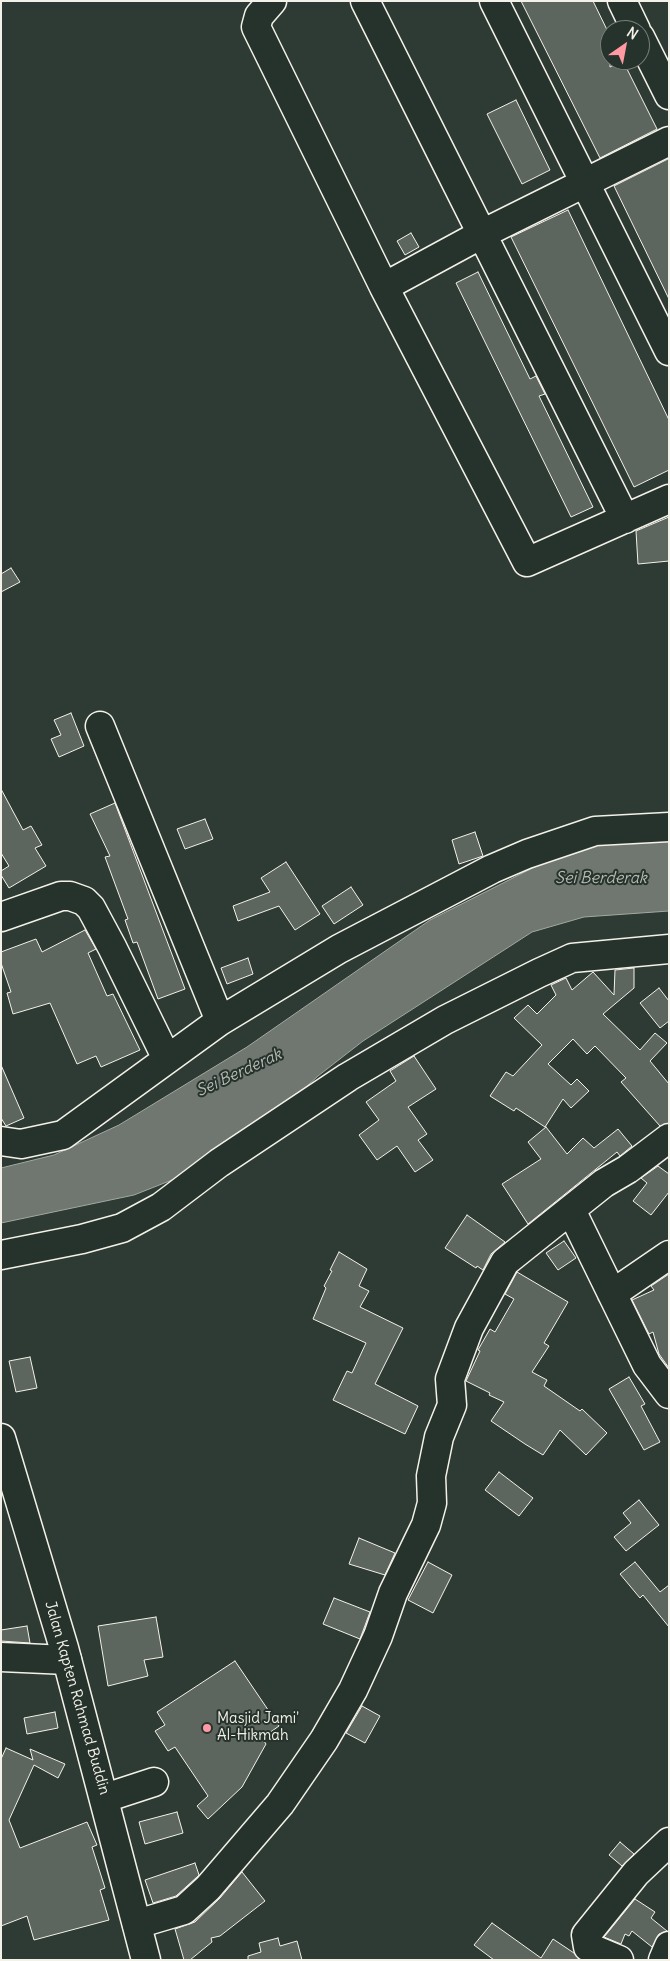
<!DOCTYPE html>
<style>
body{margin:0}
#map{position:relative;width:670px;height:1961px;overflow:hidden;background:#2e3b34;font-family:Delius,sans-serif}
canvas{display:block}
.frame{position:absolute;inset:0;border:2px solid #f4f1e8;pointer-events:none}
.north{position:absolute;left:600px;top:20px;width:50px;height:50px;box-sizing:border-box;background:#26332d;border:1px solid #787f78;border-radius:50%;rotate:33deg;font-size:14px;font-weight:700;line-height:20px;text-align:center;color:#f4f1e8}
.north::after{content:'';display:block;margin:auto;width:18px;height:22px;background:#ff9aa2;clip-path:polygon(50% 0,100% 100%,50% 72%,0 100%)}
</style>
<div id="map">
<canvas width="670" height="1961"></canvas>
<div class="frame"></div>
<div class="north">N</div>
</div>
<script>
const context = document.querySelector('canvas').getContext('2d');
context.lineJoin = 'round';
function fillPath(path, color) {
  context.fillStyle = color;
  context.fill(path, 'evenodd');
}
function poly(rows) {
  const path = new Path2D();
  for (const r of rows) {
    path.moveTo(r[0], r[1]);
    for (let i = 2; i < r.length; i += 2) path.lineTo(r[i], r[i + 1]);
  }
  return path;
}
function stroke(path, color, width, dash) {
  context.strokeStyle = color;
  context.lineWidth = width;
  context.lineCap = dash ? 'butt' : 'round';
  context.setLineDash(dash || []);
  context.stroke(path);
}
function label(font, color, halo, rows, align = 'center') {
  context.font = font + ' Delius,sans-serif';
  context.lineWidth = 4;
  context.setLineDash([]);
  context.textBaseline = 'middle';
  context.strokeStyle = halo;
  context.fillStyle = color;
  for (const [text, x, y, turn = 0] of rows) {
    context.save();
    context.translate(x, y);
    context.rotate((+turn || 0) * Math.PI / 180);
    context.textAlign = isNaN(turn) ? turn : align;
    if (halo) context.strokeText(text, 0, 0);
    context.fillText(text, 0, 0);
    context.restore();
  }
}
const water = poly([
 [669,835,669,911,584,917,532,932,363,1041,318,1076,274,1116,222,1143,177,1178,134,1195,1,1223,1,1168,54,1155,119,1125,247,1047,430,920,580,844,669,835]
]);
fillPath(water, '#6f7770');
stroke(water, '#a4a8a0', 1);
const building = poly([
 [521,1,593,1,610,36,610,67,623,61,657,129,600,158,521,1],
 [516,100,550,170,522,184,487,114,516,100],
 [668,159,669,160,669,299,614,186,668,159],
 [568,210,669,420,669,470,634,487,511,237,568,210],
 [411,233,419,247,405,255,397,241,411,233],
 [478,272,530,379,536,376,545,394,539,396,593,507,571,517,456,283,478,272],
 [669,517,669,561,638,564,636,531,669,517],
 [11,568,20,582,1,592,1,574,11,568],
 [71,713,84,746,59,757,51,739,61,735,54,720,71,713],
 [1,789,23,830,31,826,42,845,35,848,46,866,9,888,1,875,1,871,9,866,1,853,1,789],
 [115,803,185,989,158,999,137,942,133,943,125,920,128,919,105,857,110,856,90,814,115,803],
 [205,819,213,839,185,849,177,829,205,819],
 [475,832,483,856,459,864,452,840,475,832],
 [286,862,320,914,295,930,279,906,238,921,233,906,270,892,261,878,286,862],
 [351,887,363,905,334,924,322,906,351,887],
 [85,930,96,949,88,953,107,996,113,994,140,1050,101,1067,96,1056,77,1064,50,1003,13,1014,7,993,11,992,1,963,1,952,36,939,42,952,85,930],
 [248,958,253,974,227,984,221,968,248,958],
 [634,968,634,988,603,1014,640,1050,655,1033,667,1043,650,1061,669,1084,669,1123,660,1126,621,1082,626,1078,595,1046,587,1054,573,1039,548,1064,571,1085,577,1079,589,1091,571,1108,563,1099,545,1127,516,1108,514,1111,490,1096,506,1072,513,1076,542,1045,514,1018,528,1005,537,1014,556,995,551,985,566,978,572,990,593,972,614,995,615,970,634,968],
 [659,988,669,1001,669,1021,660,1028,640,1003,659,988],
 [414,1056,436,1089,408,1107,427,1134,418,1140,433,1160,415,1172,397,1146,377,1160,359,1135,379,1120,366,1102,396,1081,390,1071,414,1056],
 [1,1065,24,1118,6,1126,1,1118,1,1065],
 [546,1127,567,1154,583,1138,594,1148,618,1129,632,1146,620,1156,617,1152,528,1224,502,1184,541,1159,528,1142,546,1127],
 [658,1166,669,1174,669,1192,651,1215,633,1201,647,1183,641,1178,658,1166],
 [467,1215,505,1242,491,1254,483,1270,477,1266,476,1268,445,1248,467,1215],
 [564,1241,576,1258,558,1270,546,1253,564,1241],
 [339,1252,367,1269,359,1286,369,1291,360,1307,403,1328,375,1384,418,1406,405,1434,333,1400,347,1371,352,1373,366,1343,313,1319,326,1288,324,1286,332,1271,330,1270,339,1252],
 [517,1272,568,1302,544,1343,549,1346,532,1372,547,1380,544,1386,580,1411,582,1409,607,1433,586,1455,560,1430,543,1455,525,1444,491,1421,504,1402,489,1395,490,1393,466,1381,480,1351,478,1350,490,1329,495,1332,514,1299,505,1294,517,1272],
 [669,1274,669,1368,659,1354,653,1332,649,1334,632,1300,654,1290,651,1286,669,1274],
 [30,1357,37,1388,16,1392,9,1361,30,1357],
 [629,1377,645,1404,641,1406,660,1442,644,1450,609,1389,629,1377],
 [499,1472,533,1498,519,1516,485,1490,499,1472],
 [639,1500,659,1525,626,1551,614,1537,631,1523,623,1513,639,1500],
 [359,1538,395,1553,385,1575,349,1564,359,1538],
 [428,1562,452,1575,433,1613,408,1600,428,1562],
 [635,1562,660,1592,669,1585,669,1627,643,1595,640,1598,620,1574,635,1562],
 [334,1598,370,1612,360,1639,323,1624,334,1598],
 [156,1617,163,1657,144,1660,148,1676,108,1686,98,1626,156,1617],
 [27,1626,30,1643,1,1641,1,1630,27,1626],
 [235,1661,279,1726,262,1738,266,1744,242,1787,208,1819,197,1806,208,1796,175,1747,168,1751,155,1731,165,1725,157,1712,235,1661],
 [362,1706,380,1716,365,1743,346,1733,362,1706],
 [55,1712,58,1728,27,1734,24,1718,55,1712],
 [6,1748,33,1760,30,1749,65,1764,58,1778,34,1765,9,1820,20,1848,87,1822,97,1845,92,1847,105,1888,100,1890,109,1920,34,1940,27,1916,1,1926,1,1759,6,1748],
 [177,1812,183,1833,145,1844,139,1822,177,1812],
 [620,1842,634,1854,622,1866,609,1855,620,1842],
 [195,1863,199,1875,197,1877,176,1896,153,1903,145,1880,195,1863],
 [242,1872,265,1901,220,1936,211,1938,212,1942,190,1960,184,1960,175,1929,195,1922,220,1898,242,1872],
 [635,1899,655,1912,651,1918,667,1931,659,1934,652,1947,632,1931,629,1936,625,1934,621,1944,604,1937,635,1899],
 [492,1923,541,1958,553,1939,574,1953,580,1960,494,1960,474,1945,492,1923],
 [278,1938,280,1946,297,1941,302,1960,248,1960,248,1956,261,1952,259,1943,278,1938]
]);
fillPath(building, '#5c655e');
stroke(building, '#f4f1e8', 1);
const minor = poly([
 [272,1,259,16,256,27,384,287],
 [365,1,625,519],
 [494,1,669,351],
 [622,1,636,30],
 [640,37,669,95],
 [669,141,480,235,384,287,527,562,669,499],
 [100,726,220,1021],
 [1,917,61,896,70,896,84,901,91,908,112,947,167,1059],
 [1,1141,21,1144,63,1135,220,1021,339,949,492,869,527,854,595,831,669,827],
 [571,1210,647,1365,669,1394],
 [1,1255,82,1239,122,1228,161,1207,219,1163,348,1077,445,1020,539,973,572,958,669,949],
 [612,1294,669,1255],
 [1,1657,67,1660],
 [105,1798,154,1782],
 [137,1924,184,1910,208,1888,280,1804,324,1740,353,1690,378,1636,393,1593,426,1525,432,1503,431,1476,439,1437,452,1405,450,1379,469,1328,505,1262,604,1183,628,1169,669,1138],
 [619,1960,588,1947,586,1935,636,1873,669,1842],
 [663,1960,669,1946]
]);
const major = poly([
 [1,1438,64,1648,146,1960]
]);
stroke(minor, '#f4f1e8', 31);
stroke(major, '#f4f1e8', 31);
stroke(minor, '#26332d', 28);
stroke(major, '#26332d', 28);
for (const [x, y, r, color] of [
 [207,1728,5,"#ff9aa2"]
]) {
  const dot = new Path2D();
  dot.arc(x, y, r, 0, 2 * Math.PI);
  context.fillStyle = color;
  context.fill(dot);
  stroke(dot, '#26332d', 2);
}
label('15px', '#f4f1e8', '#26332d', [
 ["Jalan Kapten Rahmad Buddin",77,1698,74]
]);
label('15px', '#f4f1e8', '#26332d', [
 ["Masjid Jami'",217,1719],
 ["Al-Hikmah",217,1736]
], 'left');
label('italic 16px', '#b8bab2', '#26332d', [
 ["Sei Berderak",601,878],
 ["Sei Berderak",239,1073,-25]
]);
</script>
